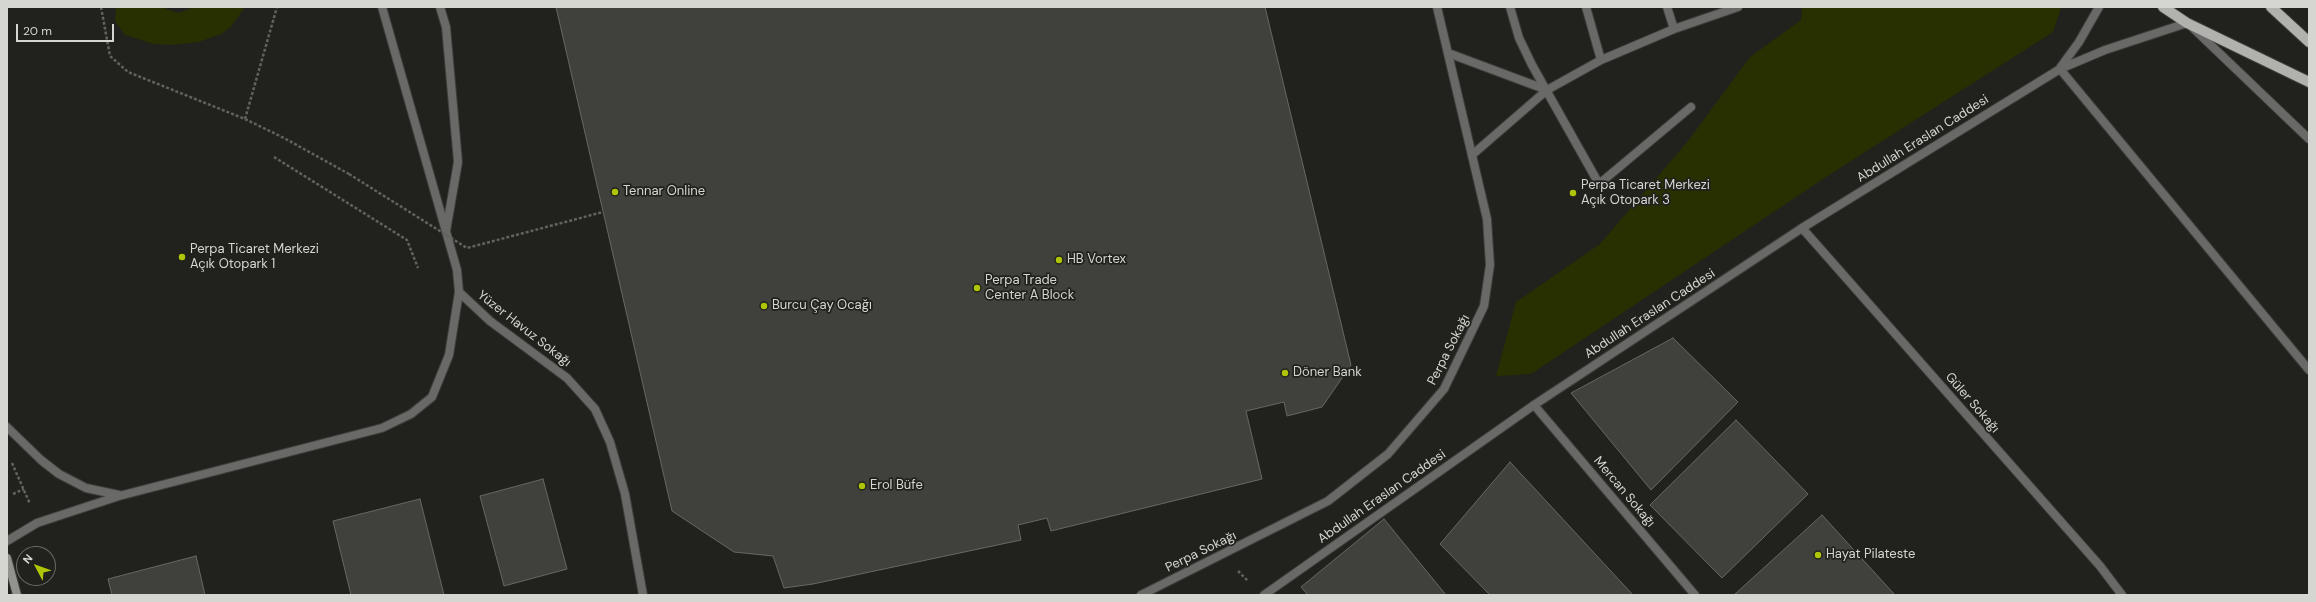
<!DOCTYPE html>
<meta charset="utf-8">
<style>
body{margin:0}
#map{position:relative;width:2316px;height:602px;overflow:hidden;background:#21221d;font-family:"DM Sans",sans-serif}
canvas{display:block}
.frame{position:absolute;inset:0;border:8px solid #d5d6d2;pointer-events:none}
.north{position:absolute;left:16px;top:546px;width:40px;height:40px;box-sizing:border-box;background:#21221d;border:1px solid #696a65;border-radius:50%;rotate:311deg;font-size:11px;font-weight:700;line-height:16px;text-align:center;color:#d5d6d2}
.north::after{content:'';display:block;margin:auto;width:14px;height:18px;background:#afc506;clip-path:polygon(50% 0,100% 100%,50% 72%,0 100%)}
.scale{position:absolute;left:16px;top:24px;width:98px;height:18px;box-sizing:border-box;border:2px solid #d5d6d2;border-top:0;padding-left:5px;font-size:12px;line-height:14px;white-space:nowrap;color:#d5d6d2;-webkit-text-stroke:3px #21221d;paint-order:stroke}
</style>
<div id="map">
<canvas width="2316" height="602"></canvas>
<div class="frame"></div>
<div class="north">N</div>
<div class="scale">20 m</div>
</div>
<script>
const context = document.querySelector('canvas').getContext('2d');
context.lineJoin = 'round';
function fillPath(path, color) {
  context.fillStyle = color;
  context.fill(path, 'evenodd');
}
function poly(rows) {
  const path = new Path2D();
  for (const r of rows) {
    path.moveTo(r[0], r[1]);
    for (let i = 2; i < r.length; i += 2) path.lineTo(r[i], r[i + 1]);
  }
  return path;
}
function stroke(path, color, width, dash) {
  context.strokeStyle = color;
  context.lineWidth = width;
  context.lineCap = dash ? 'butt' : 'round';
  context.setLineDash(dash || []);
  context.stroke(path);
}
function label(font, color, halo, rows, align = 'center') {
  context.font = font + ' "DM Sans",sans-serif';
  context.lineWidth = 3.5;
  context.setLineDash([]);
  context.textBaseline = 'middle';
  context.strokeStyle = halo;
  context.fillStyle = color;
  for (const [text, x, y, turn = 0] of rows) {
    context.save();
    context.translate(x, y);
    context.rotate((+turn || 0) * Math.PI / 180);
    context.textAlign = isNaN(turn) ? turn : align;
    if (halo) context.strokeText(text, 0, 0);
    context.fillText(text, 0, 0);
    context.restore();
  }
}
fillPath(poly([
 [116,7,166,7,166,9,179,13,194,7,245,7,231,27,221,34,199,42,171,45,154,44,125,35,115,21],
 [1802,7,2061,8,2053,32,1826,177,1531,374,1496,376,1516,302,1600,244,1688,141,1750,57,1801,20]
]), '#282f00');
const building = poly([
 [556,7,1265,7,1351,365,1322,407,1287,416,1284,402,1246,411,1262,479,1051,531,1047,518,1018,525,1021,540,813,584,784,588,773,556,734,552,672,511,556,7],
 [1673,338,1738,402,1651,490,1571,393,1673,338],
 [1736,420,1808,494,1722,578,1650,505,1736,420],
 [1510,462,1633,595,1490,595,1440,544,1510,462],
 [543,479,567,569,504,586,480,496,543,479],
 [420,499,444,595,351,595,333,521,420,499],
 [1822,515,1895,595,1734,595,1822,515],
 [1384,519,1446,595,1308,595,1301,587,1384,519],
 [196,556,205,595,112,595,108,579,196,556]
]);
fillPath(building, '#40413c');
stroke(building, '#666862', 1);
const service = poly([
 [440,7,446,27,458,162,446,231],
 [1510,7,1519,38,1532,65,1599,184,1691,107],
 [1586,7,1601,60],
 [1667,7,1674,29],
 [1448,53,1547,90],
 [1472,155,1547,90,1601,60,1674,29,1738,7]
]);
const minor = poly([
 [2193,28,2309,139],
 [2060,69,2309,370],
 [1802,228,2100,566,2122,595],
 [459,292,490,321,567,378,595,409,610,442,625,494,643,595],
 [1534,405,1695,595],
 [7,427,41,460,59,474,86,488,119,495],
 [7,541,37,523,119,496,382,428,411,414,432,397,449,355,459,292,457,270,382,7],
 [1141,595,1328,501,1388,454,1444,389,1484,306,1490,265,1487,219,1437,7]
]);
const tertiary = poly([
 [2060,68,2079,42,2099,7],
 [1264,595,1534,405,1802,228,2060,69,2105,50,2187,23]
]);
const secondary = poly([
 [7,558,17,595]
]);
const primary = poly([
 [2163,7,2187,23,2309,82],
 [2271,7,2309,42]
]);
stroke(service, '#3e3f3a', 10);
stroke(minor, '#3e3f3a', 10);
stroke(tertiary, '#3e3f3a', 10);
stroke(secondary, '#3e3f3a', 10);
stroke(primary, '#3e3f3a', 12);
stroke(poly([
 [101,7,110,56,128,72,245,119,284,138,349,174],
 [245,119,277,7],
 [274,157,407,240,418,268],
 [12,463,30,504],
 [13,494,24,489],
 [1238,571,1248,581]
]), '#61625e', 2.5, [3, 2]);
stroke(service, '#696967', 8);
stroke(minor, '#696967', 8);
stroke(tertiary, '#696967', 8);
stroke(secondary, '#92938e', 8);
stroke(primary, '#b1b2ad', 10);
stroke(poly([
 [349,174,467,248,603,212]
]), '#61625e', 2.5, [3, 2]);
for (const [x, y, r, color] of [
 [615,192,4,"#afc506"],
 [1573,193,4,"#afc506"],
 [182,257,4,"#afc506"],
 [1059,260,4,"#afc506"],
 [977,288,4,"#afc506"],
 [764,306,4,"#afc506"],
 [1285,373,4,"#afc506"],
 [862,486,4,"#afc506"],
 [1818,555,4,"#afc506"]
]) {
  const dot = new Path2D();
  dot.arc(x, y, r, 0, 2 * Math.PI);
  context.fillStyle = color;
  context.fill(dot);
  stroke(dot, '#21221d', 1.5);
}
label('13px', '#d5d6d2', '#21221d', [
 ["Abdullah Eraslan Caddesi",1923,139,-32],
 ["Abdullah Eraslan Caddesi",1650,314,-33],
 ["Yüzer Havuz Sokağı",524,329,38],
 ["Perpa Sokağı",1449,350,-63],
 ["Güler Sokağı",1972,403,49],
 ["Mercan Sokağı",1624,492,50],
 ["Abdullah Eraslan Caddesi",1382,497,-35],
 ["Perpa Sokağı",1201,552,-26]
]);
label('13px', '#d5d6d2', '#21221d', [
 ["Perpa Ticaret Merkezi",1581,186],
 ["Açık Otopark 3",1581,201],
 ["Tennar Online",623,192],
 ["Perpa Ticaret Merkezi",190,250],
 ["Açık Otopark 1",190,265],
 ["HB Vortex",1067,260],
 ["Perpa Trade",985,281],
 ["Center A Block",985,296],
 ["Burcu Çay Ocağı",772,306],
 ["Döner Bank",1293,373],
 ["Erol Büfe",870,486],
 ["Hayat Pilateste",1826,555]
], 'left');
</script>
